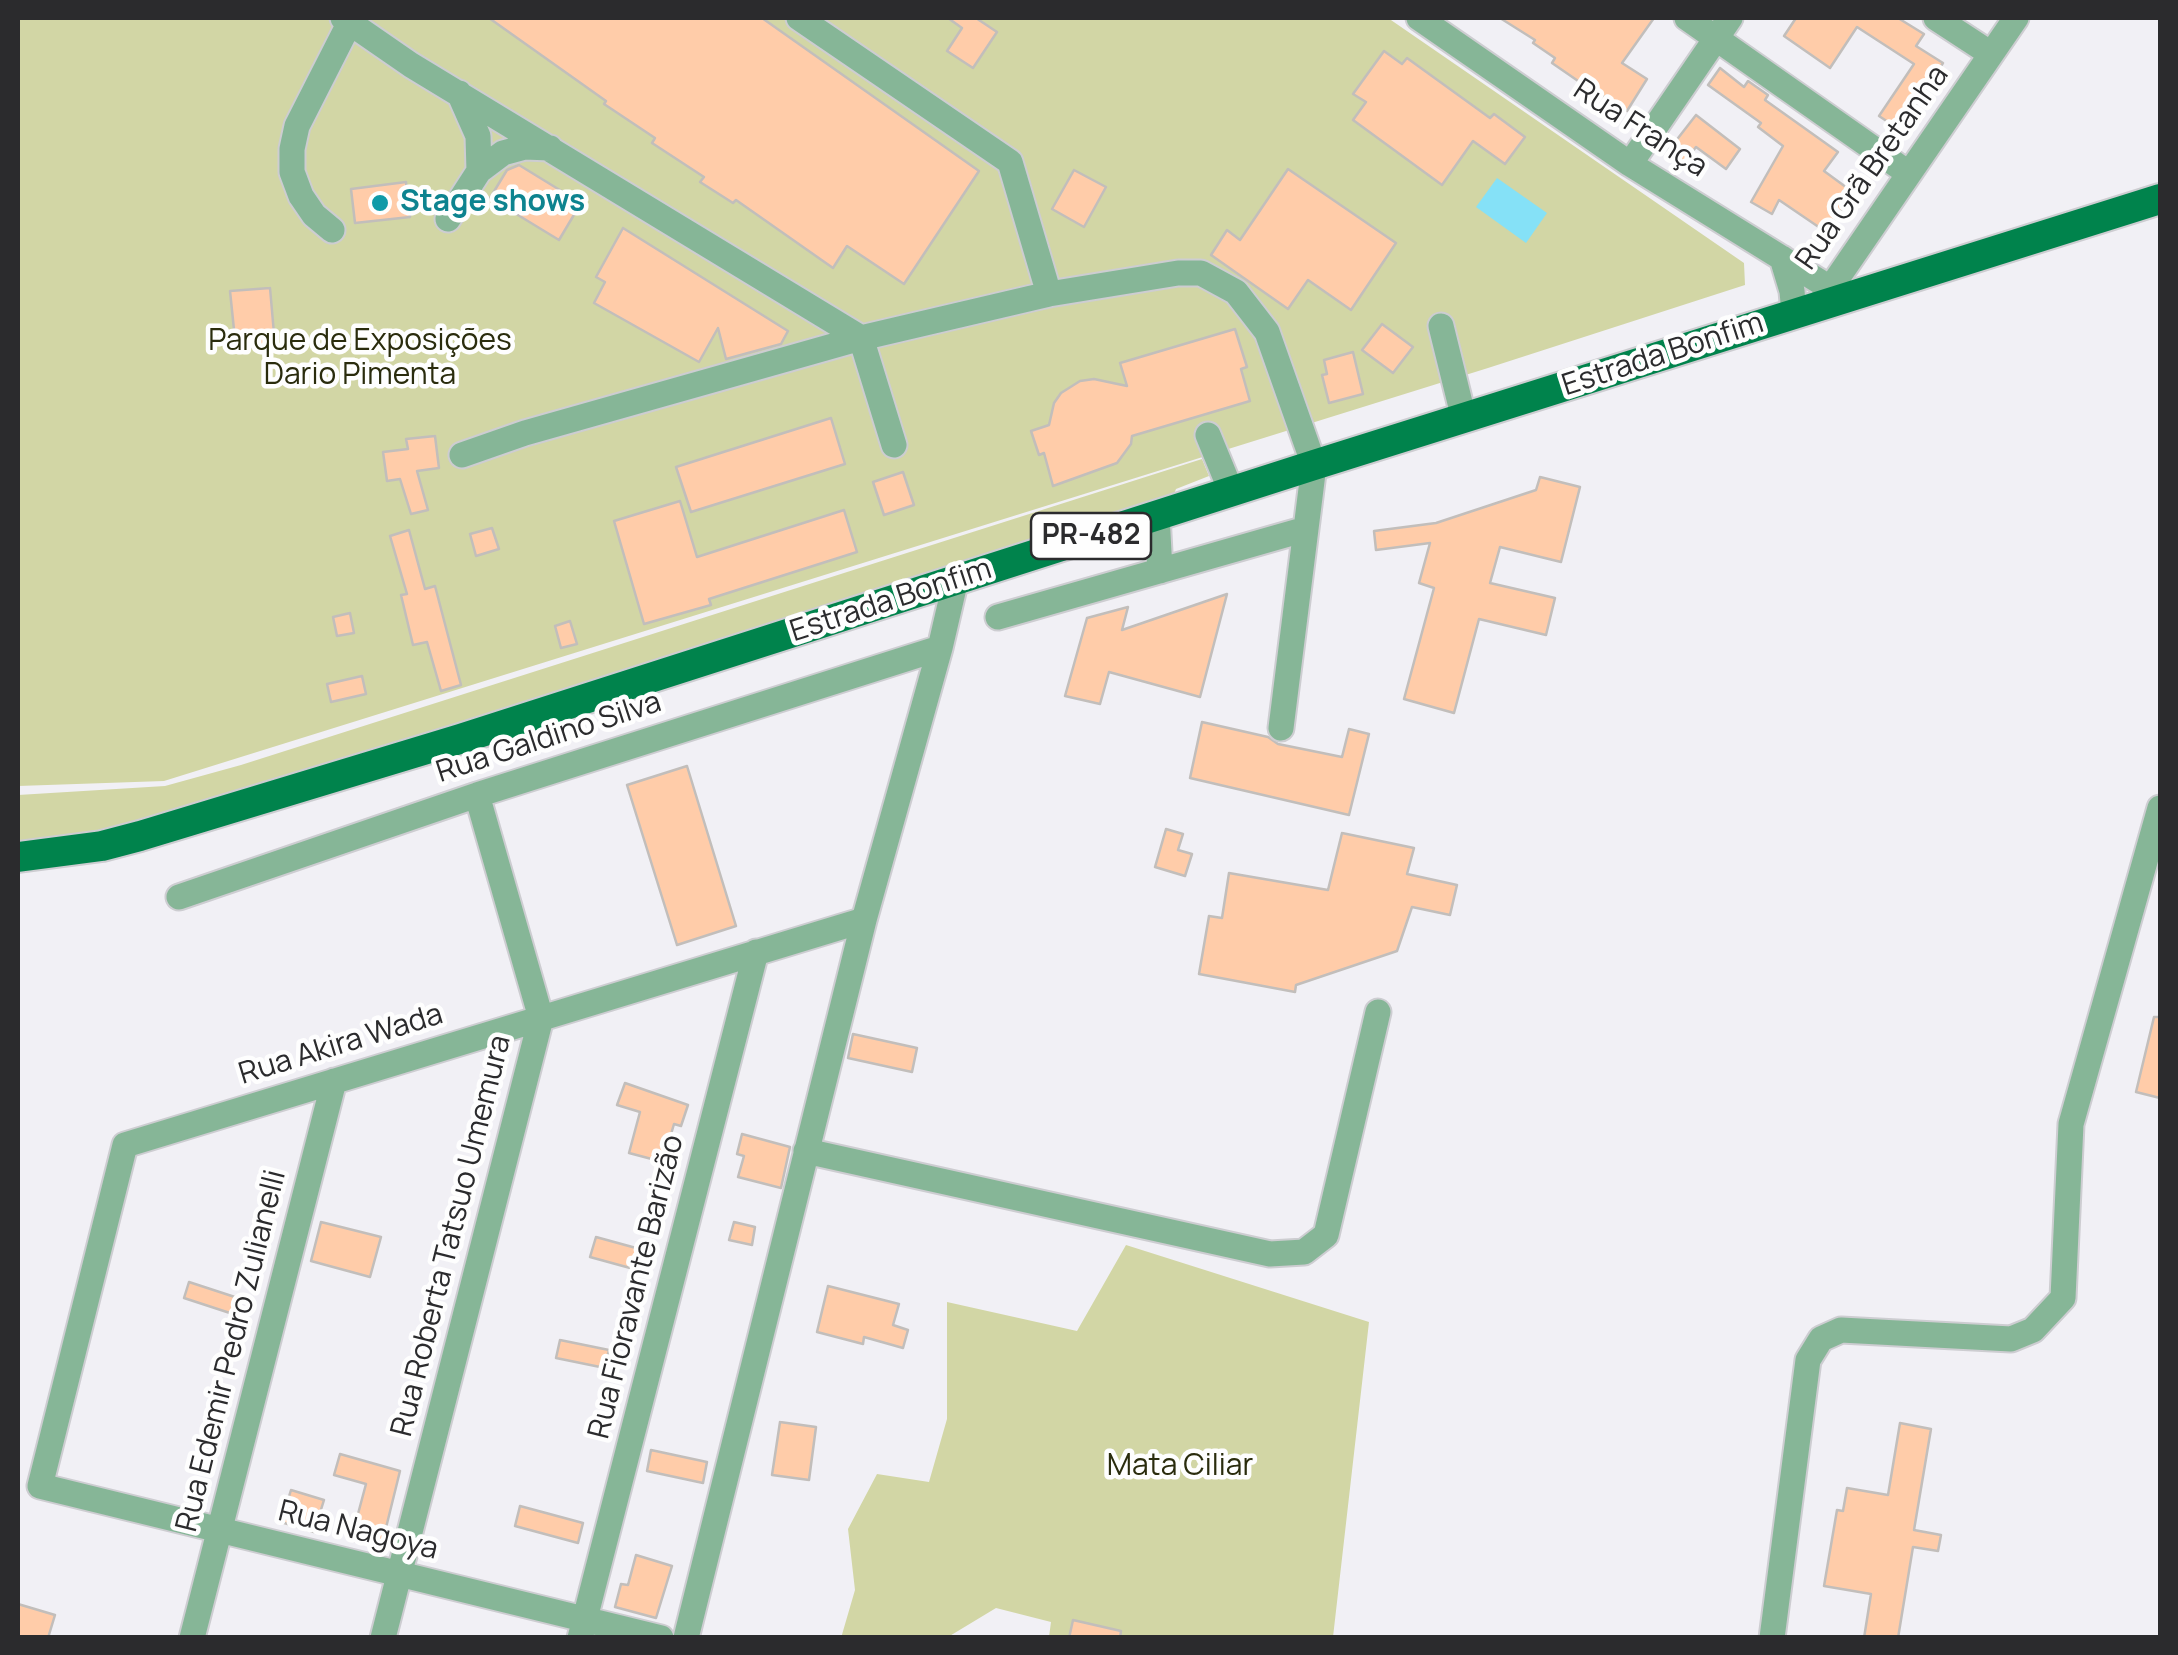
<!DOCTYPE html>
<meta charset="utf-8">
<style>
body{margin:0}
#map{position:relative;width:2178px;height:1655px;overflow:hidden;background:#f1f0f5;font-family:Manrope,sans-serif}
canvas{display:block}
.frame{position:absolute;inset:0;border:20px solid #2b2b2d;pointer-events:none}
</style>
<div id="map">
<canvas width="2178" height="1655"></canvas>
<div class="frame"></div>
</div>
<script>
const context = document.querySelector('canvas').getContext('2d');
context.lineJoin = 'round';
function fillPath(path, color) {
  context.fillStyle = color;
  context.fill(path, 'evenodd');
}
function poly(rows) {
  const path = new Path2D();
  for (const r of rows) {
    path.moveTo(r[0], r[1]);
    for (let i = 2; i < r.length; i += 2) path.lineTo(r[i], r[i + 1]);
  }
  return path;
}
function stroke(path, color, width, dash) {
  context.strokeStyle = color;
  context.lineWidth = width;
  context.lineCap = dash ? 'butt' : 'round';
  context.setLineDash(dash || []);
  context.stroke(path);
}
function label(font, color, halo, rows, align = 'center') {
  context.font = font + ' Manrope,sans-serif';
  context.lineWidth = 9;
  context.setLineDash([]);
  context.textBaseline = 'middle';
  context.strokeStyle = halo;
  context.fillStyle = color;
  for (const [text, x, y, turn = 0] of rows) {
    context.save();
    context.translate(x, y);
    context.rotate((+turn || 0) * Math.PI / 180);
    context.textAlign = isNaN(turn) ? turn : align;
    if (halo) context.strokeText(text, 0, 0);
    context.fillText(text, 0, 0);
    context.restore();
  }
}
fillPath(poly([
 [18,18,1388,18,1744,263,1745,285,1488,368,164,781,18,786],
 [1202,459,1209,476,1176,489,1173,496,371,757,89,838,18,846,18,795,165,786,241,765],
 [1126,1245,1369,1322,1333,1637,1049,1637,1051,1622,996,1608,948,1637,841,1638,855,1590,848,1529,877,1474,929,1482,947,1419,947,1302,1077,1331]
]), '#d2d6a5');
fillPath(poly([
 [1497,178,1547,213,1526,243,1476,207]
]), '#85e1f7');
const building = poly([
 [489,18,762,18,979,171,904,284,847,246,833,268,736,200,733,203,700,182,704,177,652,143,655,138,604,104,606,101,489,18],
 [948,18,976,18,997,32,973,68,947,51,962,28,948,18],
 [1500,18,1654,18,1622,63,1647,79,1627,111,1600,94,1598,98,1579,86,1581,83,1552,63,1555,58,1533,43,1535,40,1500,18],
 [1796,18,1898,18,1924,34,1916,46,1943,63,1900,130,1879,116,1914,64,1857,27,1830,68,1784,36,1796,18],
 [1384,51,1402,64,1407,58,1490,118,1494,114,1525,137,1505,164,1473,141,1442,185,1353,120,1366,102,1353,94,1384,51],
 [1720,68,1744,87,1748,81,1768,95,1765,100,1838,152,1824,171,1854,193,1826,232,1779,200,1772,214,1751,202,1783,146,1758,127,1761,123,1708,85,1720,68],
 [1696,115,1740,149,1726,169,1696,147,1684,163,1668,151,1696,115],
 [519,165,581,203,559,240,490,198,507,170,519,165],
 [1288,169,1396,243,1351,310,1308,280,1288,309,1211,255,1227,230,1240,240,1288,169],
 [1074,170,1106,187,1084,227,1052,209,1074,170],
 [406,182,410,217,355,223,351,189,406,182],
 [623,228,788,331,781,344,726,359,718,328,699,362,594,303,605,282,596,277,623,228],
 [270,288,275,345,236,349,230,291,270,288],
 [1382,324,1413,347,1393,373,1362,350,1382,324],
 [1235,329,1247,367,1241,369,1250,401,1132,436,1131,444,1117,463,1053,486,1044,453,1039,455,1031,431,1049,425,1054,403,1061,393,1080,381,1094,379,1127,386,1120,363,1235,329],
 [1353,352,1363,394,1329,403,1322,375,1327,374,1324,360,1353,352],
 [831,418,845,464,691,512,676,467,831,418],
 [435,436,439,468,417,471,428,510,411,514,400,479,387,481,383,452,408,449,406,439,435,436],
 [903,472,914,505,884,515,873,482,903,472],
 [1540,477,1580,487,1561,562,1500,547,1490,583,1555,598,1546,635,1479,619,1454,713,1404,699,1434,588,1419,583,1430,543,1376,550,1374,531,1436,523,1536,490,1540,477],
 [680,501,697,557,844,510,857,552,709,599,711,605,644,624,614,521,680,501],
 [492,528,499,549,476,556,470,534,492,528],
 [409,530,425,589,435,586,461,685,441,691,427,642,413,645,401,595,407,594,390,536,409,530],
 [1227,594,1200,697,1109,672,1100,704,1065,696,1087,618,1128,607,1122,630,1227,594],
 [350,613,354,633,337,636,333,617,350,613],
 [570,621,577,644,561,648,555,626,570,621],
 [362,676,366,694,331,702,327,684,362,676],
 [1202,722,1268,737,1278,744,1342,757,1349,729,1369,734,1349,815,1190,778,1202,722],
 [687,766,736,926,677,945,627,785,687,766],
 [1166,829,1183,834,1178,850,1192,854,1185,876,1155,867,1166,829],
 [1342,833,1414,848,1407,874,1457,885,1450,915,1412,907,1397,951,1296,985,1295,992,1199,974,1209,916,1222,918,1229,873,1328,890,1342,833],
 [2154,1017,2160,1017,2160,1098,2136,1092,2154,1017],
 [853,1034,917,1048,912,1072,848,1058,853,1034],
 [625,1083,688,1105,681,1126,674,1124,663,1162,629,1153,640,1112,617,1105,625,1083],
 [742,1134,790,1147,781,1188,738,1177,744,1156,737,1154,742,1134],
 [321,1222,381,1237,370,1277,311,1261,321,1222],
 [734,1222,755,1227,752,1245,729,1240,734,1222],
 [596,1237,647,1251,641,1271,590,1257,596,1237],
 [189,1282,241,1299,236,1315,184,1298,189,1282],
 [828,1286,899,1304,893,1325,908,1330,903,1348,864,1337,863,1344,817,1332,828,1286],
 [560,1340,609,1350,605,1368,556,1358,560,1340],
 [780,1422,816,1427,809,1480,772,1475,780,1422],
 [1900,1423,1931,1429,1914,1530,1941,1535,1938,1551,1913,1547,1898,1638,1864,1638,1871,1594,1824,1586,1837,1510,1843,1511,1847,1488,1888,1495,1900,1423],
 [651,1450,707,1462,703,1483,647,1471,651,1450],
 [340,1454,400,1471,381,1548,351,1540,366,1484,334,1475,340,1454],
 [291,1490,324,1500,314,1532,281,1522,291,1490],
 [520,1506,583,1523,578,1543,515,1526,520,1506],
 [636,1555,672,1566,656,1618,615,1607,621,1584,628,1585,636,1555],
 [18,1604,55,1615,48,1638,18,1638,18,1604],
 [1073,1620,1121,1631,1120,1638,1069,1638,1073,1620]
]);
fillPath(building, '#ffcca9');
stroke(building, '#c2bebb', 2.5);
const minor = poly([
 [343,18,411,65,861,338,1049,294,1178,273,1201,273,1236,292,1267,332,1314,465,1281,728],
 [799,18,1010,162,1049,294],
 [1419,18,1630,164,1830,288],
 [1687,18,1908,173],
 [1936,18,1991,54],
 [459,93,478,136,479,171],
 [1630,164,1730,18],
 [448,219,479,171,503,153,525,147,550,148],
 [332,230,314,215,301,196,292,172,292,149,297,126,352,18],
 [1782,258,1792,291,1794,314],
 [1821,302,2016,18],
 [1441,326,1464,419],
 [1208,435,1231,491],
 [462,455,525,433,861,338,894,445],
 [1157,515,1160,571],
 [998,617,1306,529],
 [179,897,477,795,940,648],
 [806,1151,1270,1254,1304,1252,1326,1235,1378,1012],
 [192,1638,334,1081],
 [383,1638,541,1018,477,795],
 [580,1638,756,952],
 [661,1638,40,1486,125,1145,864,920],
 [686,1638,864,920,940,648,956,579],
 [1772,1638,1808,1360,1821,1339,1841,1330,2011,1339,2033,1330,2063,1298,2071,1124,2160,808]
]);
const major = poly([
 [18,857,102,846,140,836,460,739,1314,465,2160,199]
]);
stroke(minor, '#cdcdd1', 29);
stroke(major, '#cdcdd1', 34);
stroke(minor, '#86b697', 25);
stroke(major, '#00834c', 30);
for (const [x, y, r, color] of [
 [380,203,10,"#0f9aa8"]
]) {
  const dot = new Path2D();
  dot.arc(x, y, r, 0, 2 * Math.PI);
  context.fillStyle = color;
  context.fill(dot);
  stroke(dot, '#fefefe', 4);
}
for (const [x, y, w] of [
 [1091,536,120]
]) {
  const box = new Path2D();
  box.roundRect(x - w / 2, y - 23, w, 46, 8);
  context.fillStyle = '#fefefe';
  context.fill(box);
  stroke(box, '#2b2b2d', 2.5);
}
label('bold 28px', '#2b2b2d', null, [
 ["PR-482",1091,536]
]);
label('30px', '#2b2b2d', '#fefefe', [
 ["Rua França",1640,129,33],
 ["Rua Grã Bretanha",1873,168,-55],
 ["Estrada Bonfim",1663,355,-18],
 ["Estrada Bonfim",891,601,-18],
 ["Rua Galdino Silva",549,738,-18],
 ["Rua Akira Wada",341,1045,-17],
 ["Rua Roberta Tatsuo Umemura",452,1236,-76],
 ["Rua Fioravante Barizão",637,1287,-76],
 ["Rua Edemir Pedro Zulianelli",232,1351,-76],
 ["Rua Nagoya",358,1531,14]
]);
label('bold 30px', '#0d838f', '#fefefe', [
 ["Stage shows",400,203]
], 'left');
label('30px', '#2a2c0d', '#fefefe', [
 ["Parque de Exposições",360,342],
 ["Dario Pimenta",360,376],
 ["Mata Ciliar",1180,1467]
]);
</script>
